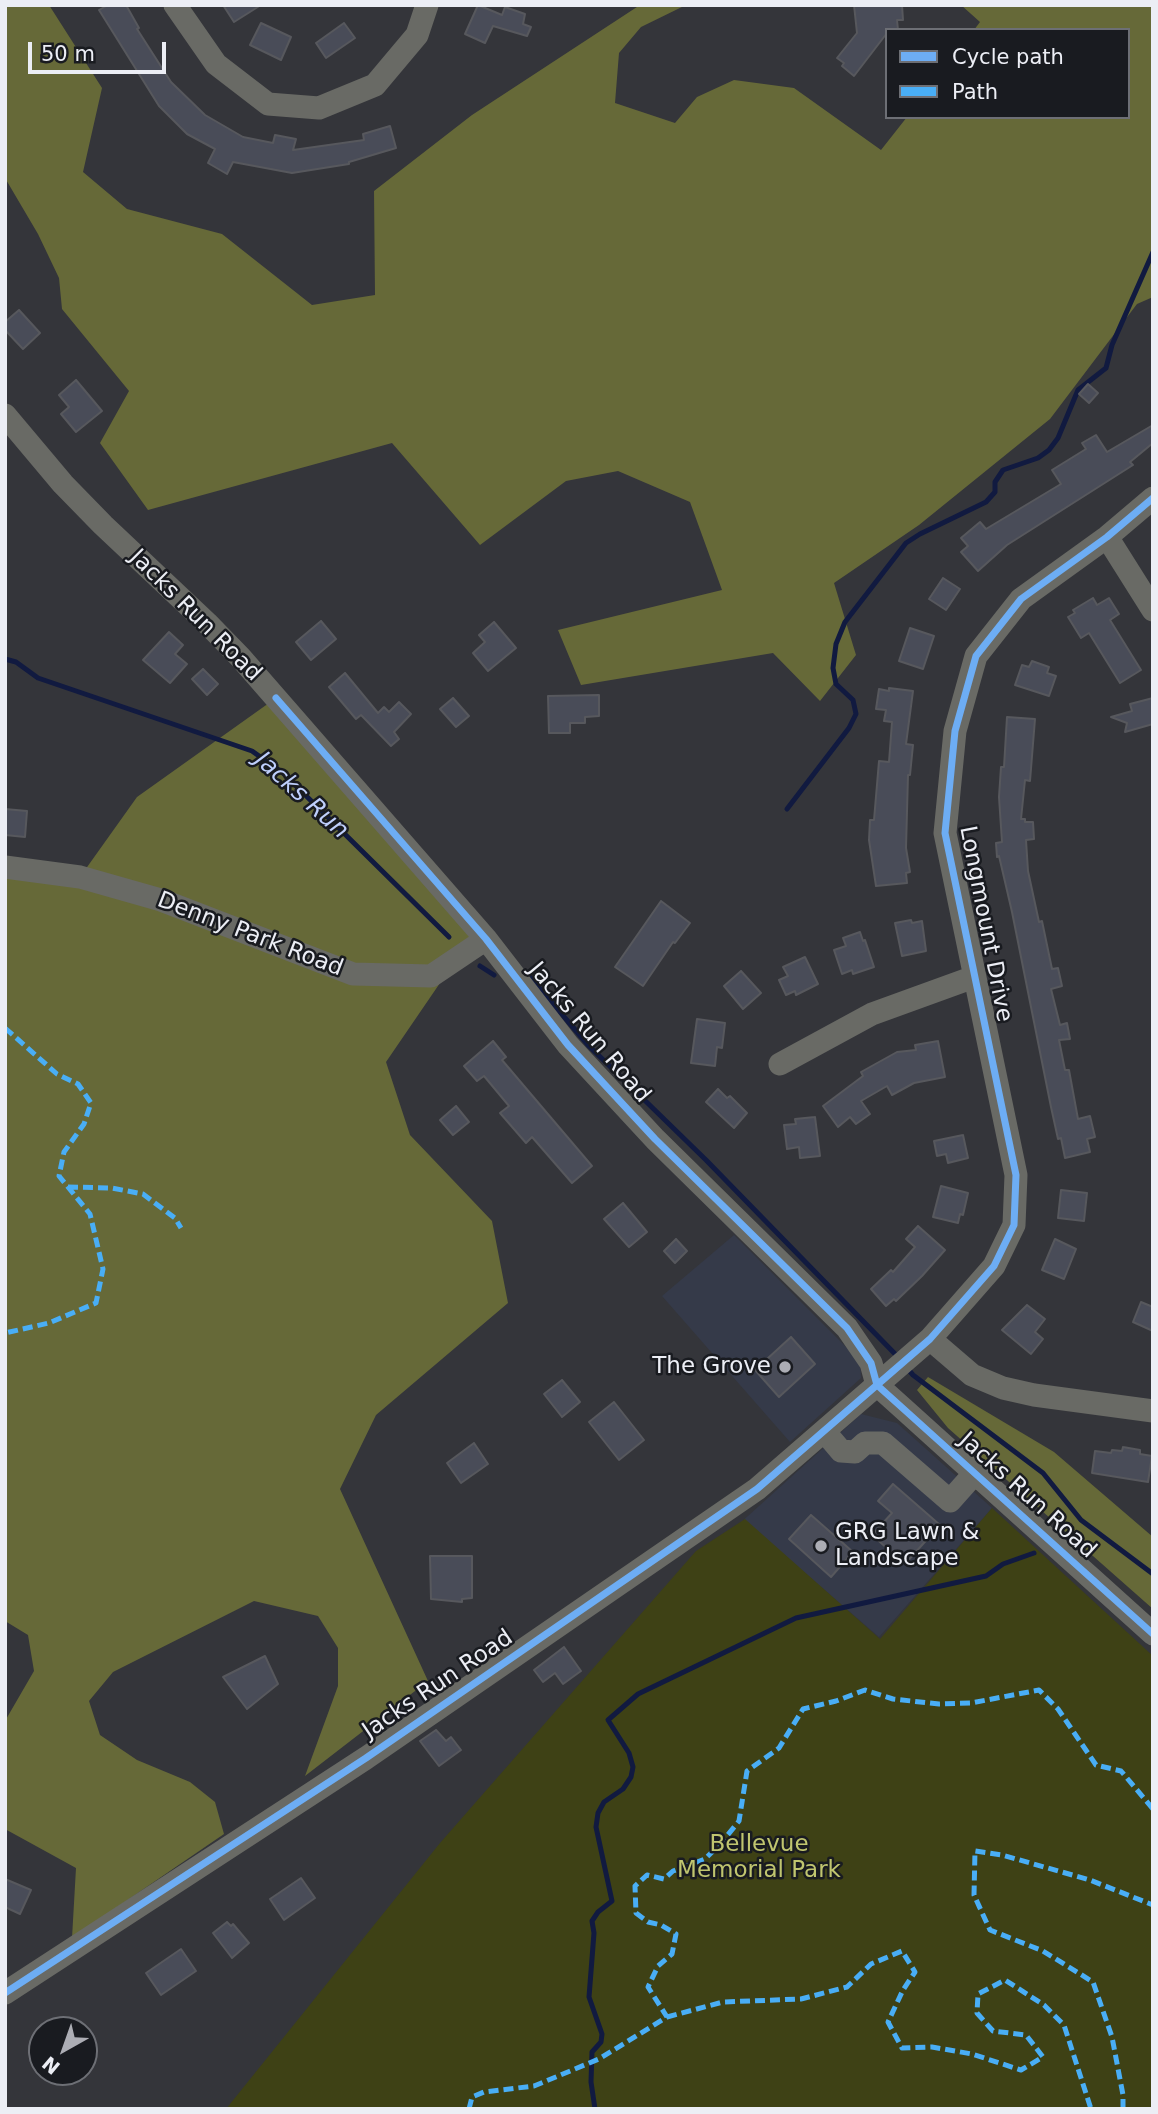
<!DOCTYPE html>
<style>
body{margin:0}
#map{position:relative;width:1158px;height:2114px;overflow:hidden;background:#34353a;font-family:"DejaVu Sans",sans-serif}
canvas{display:block}
.frame{position:absolute;inset:0;border:7px solid #eceef5;pointer-events:none}
.legend{position:absolute;left:885px;top:28px;width:245px;height:91px;box-sizing:border-box;background:#191b20;border:2px solid #6d6f75;margin:0;padding:9px 12px;list-style:none;font-size:21px;color:#eceef5}
.legend li{display:flex;align-items:center;gap:14px;height:35px}
.legend b{width:35px;border:2px solid #6d6f75}
.north{position:absolute;left:28px;top:2016px;width:70px;height:70px;box-sizing:border-box;background:#191b20;border:2px solid #6d6f75;border-radius:50%;rotate:220deg;font-size:19px;font-weight:700;line-height:28px;text-align:center;color:#eceef5}
.north::after{content:'';display:block;margin:auto;width:24px;height:32px;background:#acadb4;clip-path:polygon(50% 0,100% 100%,50% 72%,0 100%)}
.scale{position:absolute;left:28px;top:42px;width:138px;height:32px;box-sizing:border-box;border:4px solid #eceef5;border-top:0;padding-left:9px;font-size:21px;line-height:24px;white-space:nowrap;color:#eceef5;-webkit-text-stroke:5px #191b20;paint-order:stroke}
</style>
<div id="map">
<canvas width="1158" height="2114"></canvas>
<div class="frame"></div>
<ul class="legend">
<li><b style="height:9px;background:#6dadf4"></b>Cycle path</li>
<li><b style="height:9px;background:#49aef6"></b>Path</li>
</ul>
<div class="north">N</div>
<div class="scale">50 m</div>
</div>
<script>
const context = document.querySelector('canvas').getContext('2d');
context.lineJoin = 'round';
function fillPath(path, color) {
  context.fillStyle = color;
  context.fill(path, 'evenodd');
}
function poly(rows) {
  const path = new Path2D();
  for (const r of rows) {
    path.moveTo(r[0], r[1]);
    for (let i = 2; i < r.length; i += 2) path.lineTo(r[i], r[i + 1]);
  }
  return path;
}
function stroke(path, color, width, dash) {
  context.strokeStyle = color;
  context.lineWidth = width;
  context.lineCap = dash ? 'butt' : 'round';
  context.setLineDash(dash || []);
  context.stroke(path);
}
function label(font, color, halo, rows, align = 'center') {
  context.font = font + ' "DejaVu Sans",sans-serif';
  context.lineWidth = 5;
  context.setLineDash([]);
  context.textBaseline = 'middle';
  context.strokeStyle = halo;
  context.fillStyle = color;
  for (const [text, x, y, turn = 0] of rows) {
    context.save();
    context.translate(x, y);
    context.rotate((+turn || 0) * Math.PI / 180);
    context.textAlign = isNaN(turn) ? turn : align;
    if (halo) context.strokeText(text, 0, 0);
    context.fillText(text, 0, 0);
    context.restore();
  }
}
fillPath(poly([
 [734,1235,860,1361,861,1378,790,1442,662,1296],
 [861,1414,897,1423,992,1508,879,1637,745,1521,738,1525]
]), '#353a49');
fillPath(poly([
 [992,1508,1153,1656,1153,2109,226,2109,440,1843,696,1551,745,1519,880,1639]
]), '#3e4115');
fillPath(poly([
 [5,5,49,5,102,88,83,172,127,209,222,234,312,305,375,295,374,191,472,115,640,5,686,5,641,27,619,53,615,103,675,123,697,97,734,80,794,88,881,150,907,117,1128,117,1128,30,974,30,980,22,961,5,1153,5,1153,297,1137,304,1050,419,919,525,834,583,856,655,820,701,773,653,581,685,558,630,722,590,690,502,618,471,566,481,480,545,392,443,148,510,100,443,129,391,62,309,59,278,38,234,5,178],
 [276,698,486,939,440,983,386,1062,410,1135,492,1221,508,1303,376,1415,340,1489,428,1681,305,1776,338,1686,338,1648,318,1616,254,1601,113,1672,89,1701,100,1735,137,1760,190,1782,215,1802,224,1834,72,1938,76,1868,5,1829,5,1721,34,1671,28,1635,5,1621,5,867,80,877,137,797],
 [928,1377,1054,1452,1153,1537,1153,1609,948,1428,917,1390]
]), '#666938');
stroke(poly([
 [5,659,16,662,38,678,252,751,283,773,449,937],
 [787,809,849,728,856,714,853,700,836,684,833,668,836,644,845,622,906,543,920,534,986,502,995,492,995,482,1003,470,1038,458,1049,450,1058,438,1078,390,1106,368,1112,345,1153,252],
 [480,966,494,975],
 [529,976,589,1046,706,1160,899,1358],
 [907,1368,913,1375,1043,1473,1081,1520,1153,1574],
 [595,2109,591,2082,592,2052,601,2042,602,2034,589,1997,594,1933,592,1921,598,1912,612,1901,596,1827,598,1813,604,1802,623,1789,631,1777,633,1767,629,1753,608,1720,638,1694,796,1618,986,1576,1003,1564,1034,1553]
]), '#111a40', 5);
const building = poly([
 [108,5,126,5,139,28,137,29,171,82,205,115,243,137,273,143,275,135,296,139,293,150,364,140,363,134,390,126,396,148,349,162,349,164,292,173,233,162,227,174,208,163,215,149,187,134,159,106,99,10,108,5],
 [223,5,261,5,234,22,223,5],
 [478,5,502,15,505,7,525,14,523,24,531,27,527,36,493,26,485,43,465,34,478,5],
 [854,5,902,5,903,20,897,20,898,30,887,30,887,33,854,76,842,66,844,63,837,58,857,33,854,5],
 [261,23,291,37,281,60,250,45,261,23],
 [344,23,355,38,326,58,316,43,344,23],
 [19,310,40,333,23,349,5,330,5,322,19,310],
 [76,380,102,411,76,432,61,414,69,407,59,395,76,380],
 [1088,384,1098,393,1089,403,1079,394,1088,384],
 [1153,425,1153,443,1130,462,1133,465,1007,545,978,571,961,552,968,546,961,538,980,522,986,529,1061,484,1052,470,1086,449,1082,443,1096,435,1107,452,1153,425],
 [943,578,960,589,946,610,929,599,943,578],
 [1093,598,1097,605,1109,598,1119,614,1110,620,1141,670,1120,683,1089,633,1081,638,1068,617,1075,613,1073,610,1093,598],
 [321,621,336,639,311,660,296,642,321,621],
 [494,622,516,648,488,671,473,653,485,642,479,635,494,622],
 [910,628,934,636,923,669,899,661,910,628],
 [169,632,183,645,175,654,187,664,170,683,143,660,169,632],
 [1032,661,1049,667,1047,673,1056,676,1049,696,1015,685,1022,665,1029,667,1032,661],
 [203,669,218,684,207,695,192,679,203,669],
 [345,673,378,713,384,707,389,712,399,702,411,714,394,732,399,739,391,746,361,715,356,719,329,687,345,673],
 [889,688,913,691,906,744,913,745,910,775,908,775,906,848,910,872,906,873,907,883,876,886,869,840,870,820,874,820,879,761,889,762,892,722,884,721,886,710,876,709,879,689,889,691,889,688],
 [599,695,599,716,585,717,585,723,570,723,570,733,549,733,548,696,599,695],
 [453,698,469,716,456,727,440,709,453,698],
 [1153,698,1153,724,1125,732,1127,723,1111,717,1132,711,1130,704,1153,698],
 [1007,717,1035,719,1030,781,1025,780,1021,819,1025,819,1025,822,1033,822,1034,839,1026,840,1028,871,1039,922,1042,921,1052,969,1058,968,1062,986,1051,989,1060,1025,1067,1023,1070,1039,1059,1040,1065,1070,1069,1070,1078,1119,1090,1116,1095,1137,1087,1139,1090,1152,1065,1158,1061,1138,1058,1139,1051,1107,1012,912,999,856,997,857,996,843,1002,842,999,797,1001,767,1004,767,1007,717],
 [5,809,27,811,25,837,5,835,5,809],
 [661,901,690,923,675,943,673,942,643,986,615,967,661,901],
 [911,920,912,923,922,921,926,951,902,956,895,923,911,920],
 [860,932,863,941,865,940,874,967,853,974,852,970,842,974,834,950,846,946,843,938,860,932],
 [805,957,818,984,796,995,795,991,786,995,779,980,788,976,783,967,805,957],
 [741,971,761,993,743,1009,724,986,741,971],
 [697,1019,725,1023,722,1048,717,1047,715,1066,691,1063,697,1019],
 [493,1041,506,1057,502,1060,592,1166,572,1183,532,1137,526,1143,500,1113,509,1106,484,1076,477,1081,464,1066,493,1041],
 [938,1041,945,1077,914,1083,892,1095,887,1086,861,1101,870,1114,856,1124,850,1117,838,1127,823,1106,863,1076,861,1072,897,1052,916,1050,915,1045,938,1041],
 [718,1089,727,1098,730,1096,747,1113,734,1128,706,1102,718,1089],
 [456,1106,469,1122,453,1135,440,1120,456,1106],
 [815,1117,820,1156,800,1158,799,1147,787,1149,784,1125,796,1124,795,1119,815,1117],
 [963,1135,968,1158,948,1163,946,1154,937,1156,934,1141,963,1135],
 [941,1186,968,1193,963,1215,960,1214,958,1223,933,1217,941,1186],
 [1061,1190,1087,1193,1084,1221,1058,1218,1061,1190],
 [623,1203,647,1232,629,1247,604,1219,623,1203],
 [918,1226,945,1250,922,1276,896,1301,894,1299,886,1306,871,1289,891,1270,893,1272,915,1247,906,1239,918,1226],
 [676,1239,687,1251,675,1263,664,1251,676,1239],
 [1055,1239,1076,1249,1064,1279,1042,1270,1055,1239],
 [1141,1302,1153,1307,1153,1331,1133,1322,1141,1302],
 [1027,1305,1045,1319,1035,1332,1043,1339,1031,1354,1002,1330,1027,1305],
 [791,1337,815,1364,779,1397,755,1370,791,1337],
 [562,1380,580,1402,562,1417,544,1394,562,1380],
 [614,1402,644,1440,619,1460,589,1422,614,1402],
 [474,1443,488,1464,461,1483,447,1463,474,1443],
 [1123,1447,1140,1450,1140,1454,1152,1456,1148,1482,1092,1473,1095,1451,1111,1453,1112,1450,1122,1451,1123,1447],
 [893,1484,940,1525,905,1564,872,1535,892,1513,878,1501,893,1484],
 [811,1515,853,1552,831,1577,789,1539,811,1515],
 [430,1556,472,1556,472,1598,462,1599,462,1602,431,1599,430,1556],
 [564,1647,581,1671,563,1684,555,1673,543,1682,534,1670,564,1647],
 [265,1656,278,1684,247,1709,223,1677,265,1656],
 [436,1730,446,1741,451,1737,461,1750,439,1766,420,1741,436,1730],
 [301,1878,315,1898,284,1920,270,1899,301,1878],
 [5,1879,31,1890,20,1914,5,1907,5,1879],
 [227,1922,231,1926,233,1924,249,1943,232,1958,213,1933,227,1922],
 [181,1949,196,1971,161,1995,146,1973,181,1949]
]);
fillPath(building, '#494c58');
stroke(building, '#57585d', 2);
stroke(poly([
 [175,5,216,64,268,104,319,108,375,85,417,35,427,5],
 [5,415,63,484,103,525,207,623,241,658,486,939,568,1045,655,1139,847,1328,871,1363,877,1385,1153,1634],
 [1107,537,1153,610],
 [5,867,80,877,161,900,353,974,431,976,486,939],
 [780,1064,872,1014,974,977],
 [930,1339,972,1375,1003,1388,1034,1395,1153,1411],
 [824,1431,841,1451,855,1452,865,1443,883,1443,950,1501,974,1474],
 [5,1993,366,1758,757,1489,930,1339,994,1266,1014,1225,1016,1175,945,833,955,731,976,656,1021,599,1107,537,1153,498]
]), '#696a65', 23);
stroke(poly([
 [5,1028,57,1074,78,1084,91,1103,84,1124,64,1152,59,1176,90,1214,103,1269,96,1303,49,1323,5,1333],
 [68,1187,112,1188,143,1194,175,1218,181,1228],
 [667,2017,723,2002,801,1999,847,1987,871,1964,902,1951,915,1972,903,1990,888,2022,902,2048,932,2047,972,2054,1021,2070,1043,2057,1026,2035,993,2031,977,2013,978,1994,1005,1980,1044,2005,1064,2025,1091,2109],
 [469,2109,472,2097,484,2092,534,2086,599,2059,667,2017,648,1987,658,1966,672,1954,676,1934,661,1925,648,1922,636,1913,635,1886,647,1875,664,1879,673,1871,705,1859,722,1842,739,1821,747,1771,779,1748,803,1709,836,1701,865,1690,893,1699,939,1704,971,1703,1039,1690,1058,1709,1096,1765,1121,1771,1153,1809],
 [1123,2109,1123,2095,1112,2037,1093,1982,1043,1951,990,1930,974,1895,975,1851,1002,1855,1090,1880,1153,1905]
]), '#49aef6', 5, [10, 5]);
stroke(poly([
 [276,698,486,939,568,1045,655,1139,847,1328,871,1363,877,1385,1153,1634],
 [5,1993,366,1758,757,1489,930,1339,994,1266,1014,1225,1016,1175,945,833,955,731,976,656,1021,599,1107,537,1153,498]
]), '#6dadf4', 7);
for (const [x, y, r, color] of [
 [785,1367,7,"#acadb4"],
 [821,1546,7,"#acadb4"]
]) {
  const dot = new Path2D();
  dot.arc(x, y, r, 0, 2 * Math.PI);
  context.fillStyle = color;
  context.fill(dot);
  stroke(dot, '#191b20', 2.5);
}
label('23px', '#eceef5', '#191b20', [
 ["Jacks Run Road",195,616,45],
 ["Longmount Drive",985,924,79],
 ["Denny Park Road",250,935,21],
 ["Jacks Run Road",589,1033,50],
 ["Jacks Run Road",1027,1496,42],
 ["Jacks Run Road",438,1685,-34]
]);
label('23px', '#eceef5', '#191b20', [
 ["The Grove",771,1367],
 ["GRG Lawn &",835,1533,"left"],
 ["Landscape",835,1559,"left"]
], 'right');
label('23px', '#c0c56f', '#191b20', [
 ["Bellevue",759,1845],
 ["Memorial Park",759,1871]
]);
label('italic 24px', '#bfcffc', '#191b20', [
 ["Jacks Run",301,796,42]
]);
</script>
